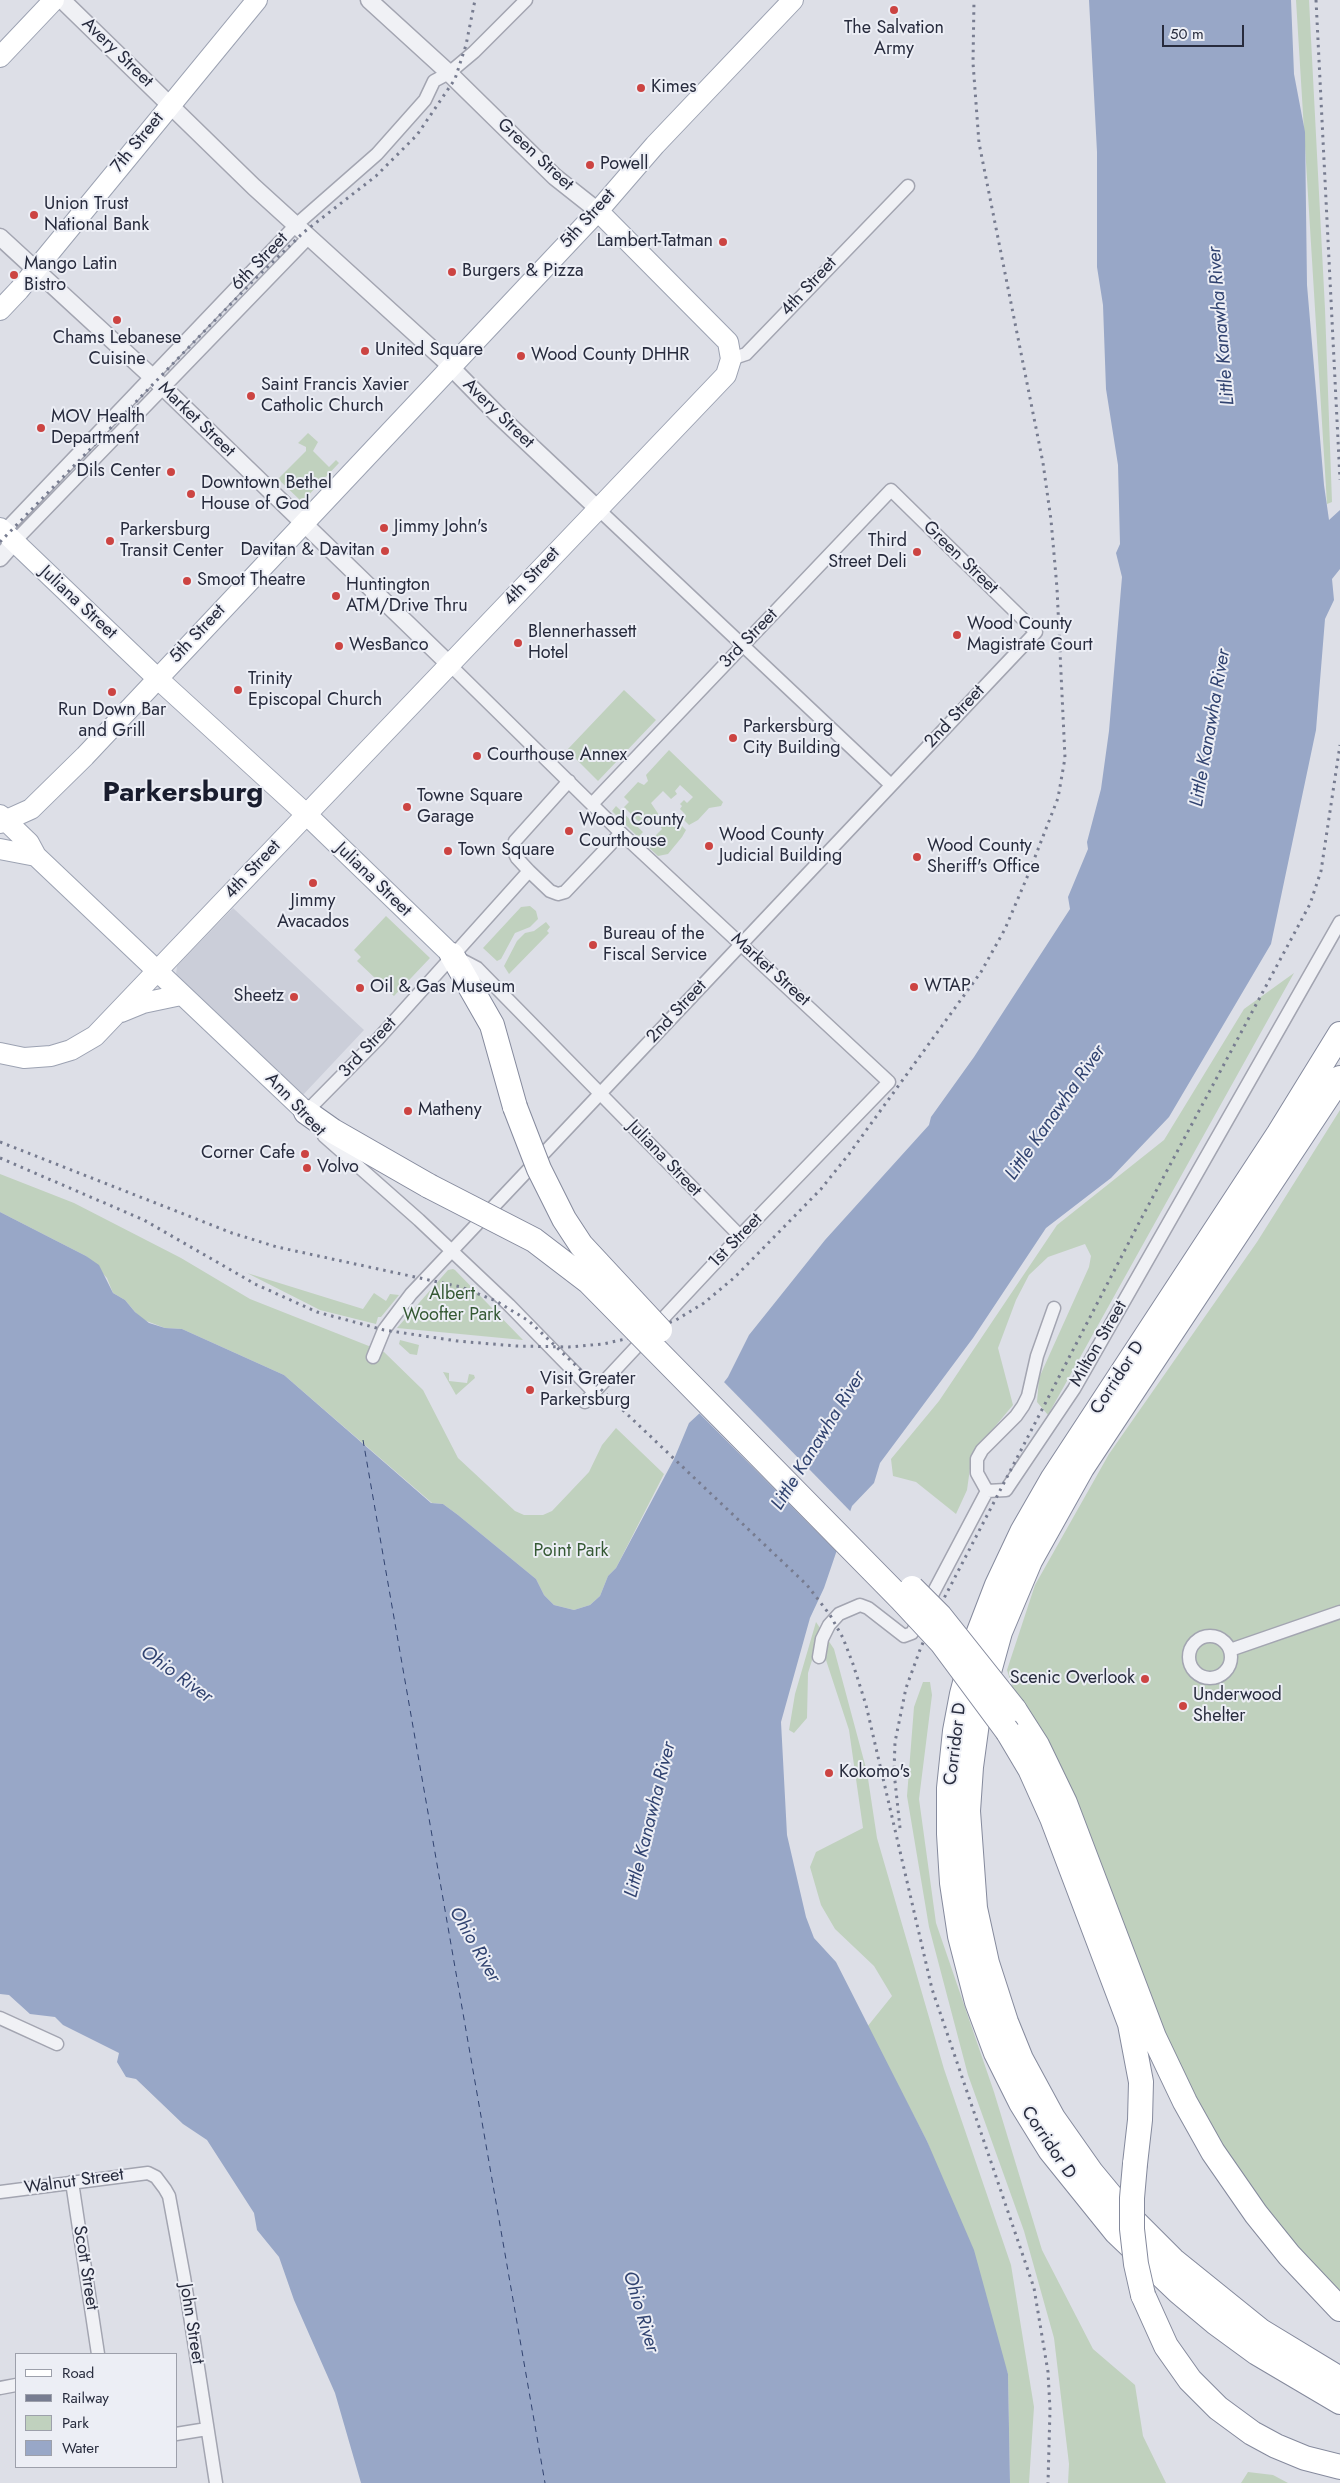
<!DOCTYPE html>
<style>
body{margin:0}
#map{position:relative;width:1340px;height:2483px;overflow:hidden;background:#dddfe7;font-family:Jost,sans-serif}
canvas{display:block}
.legend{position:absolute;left:15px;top:2353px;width:162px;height:115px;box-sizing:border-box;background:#eceef5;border:1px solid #9da0ab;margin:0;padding:6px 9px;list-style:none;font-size:15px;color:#272b3d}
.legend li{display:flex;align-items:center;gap:10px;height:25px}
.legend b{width:25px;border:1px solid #9da0ab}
.scale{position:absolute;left:1162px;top:25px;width:82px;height:22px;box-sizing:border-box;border:2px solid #272b3d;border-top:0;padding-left:6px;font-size:15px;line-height:18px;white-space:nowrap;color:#272b3d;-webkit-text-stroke:4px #eceef5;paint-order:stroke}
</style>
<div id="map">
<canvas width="1340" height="2483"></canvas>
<ul class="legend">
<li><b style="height:6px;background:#fff"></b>Road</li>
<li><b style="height:6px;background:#777c90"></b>Railway</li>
<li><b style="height:14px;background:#c0d1be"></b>Park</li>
<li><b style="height:14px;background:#98a7c7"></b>Water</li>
</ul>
<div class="scale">50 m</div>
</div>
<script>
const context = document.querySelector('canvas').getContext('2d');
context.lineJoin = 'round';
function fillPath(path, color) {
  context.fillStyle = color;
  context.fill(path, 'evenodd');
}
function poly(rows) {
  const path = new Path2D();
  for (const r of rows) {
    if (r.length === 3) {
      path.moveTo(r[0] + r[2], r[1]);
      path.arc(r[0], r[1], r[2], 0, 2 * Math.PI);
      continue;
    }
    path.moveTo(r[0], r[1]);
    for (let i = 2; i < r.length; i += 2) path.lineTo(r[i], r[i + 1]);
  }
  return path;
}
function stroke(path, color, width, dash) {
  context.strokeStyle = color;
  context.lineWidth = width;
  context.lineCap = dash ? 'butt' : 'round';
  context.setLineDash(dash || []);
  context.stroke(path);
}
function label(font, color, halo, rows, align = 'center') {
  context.font = font + ' Jost,sans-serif';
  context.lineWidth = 4;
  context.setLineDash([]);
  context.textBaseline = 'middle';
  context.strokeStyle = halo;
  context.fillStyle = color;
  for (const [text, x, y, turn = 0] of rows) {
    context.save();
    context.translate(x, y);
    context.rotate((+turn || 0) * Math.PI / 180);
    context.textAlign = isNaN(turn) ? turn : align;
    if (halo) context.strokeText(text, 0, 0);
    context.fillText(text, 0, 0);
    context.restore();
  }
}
fillPath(poly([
 [233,908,364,1030,302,1096,176,975,177,966]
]), '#cbced9');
fillPath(poly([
 [1296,0,1309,0,1325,309,1332,502,1327,504],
 [308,433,318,442,313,451,329,467,336,460,339,463,302,502,278,479,306,451,306,447,298,443],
 [624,690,656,720,598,781,567,750],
 [669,750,723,802,721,806,709,808,698,820,689,825,681,817,685,814,680,809,682,806,680,804,684,800,687,803,693,797,680,785,675,791,677,794,671,799,663,791,651,803,659,815,654,820,651,817,643,826,624,807,629,802,624,797,638,782,644,785,648,781,646,775],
 [616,806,643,832,638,837,612,811],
 [664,821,666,822,668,821,674,826,678,822,686,830,682,837,668,854,658,856,643,842,648,837,651,840,662,829,659,825],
 [530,906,536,911,538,919,530,927,515,933,501,959,497,961,483,948,521,907],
 [386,916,430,958,394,996,357,961,361,957,354,950],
 [546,922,550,927,547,931,549,933,509,974,504,966,517,941,525,933,534,931],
 [1294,973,1048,1415,1037,1402,1039,1378,1089,1267,1091,1256,1085,1244,1048,1257,1029,1275,1016,1300,998,1348,1013,1405,972,1454,967,1490,956,1514,916,1482,893,1476,891,1459,939,1401,1057,1225,1164,1140,1244,1009],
 [1340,1110,1340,2298,1320,2280,1240,2174,1180,2071,1014,1692,1007,1670,1035,1585,1109,1454,1257,1242],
 [0,1174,74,1203,181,1258,250,1299,384,1352,423,1390,458,1458,515,1511,524,1515,543,1515,552,1511,589,1472,602,1445,616,1428,664,1474,616,1568,608,1576,600,1596,590,1605,574,1610,554,1605,544,1595,536,1579,458,1515,443,1504,432,1503,284,1375,182,1329,165,1328,141,1319,125,1300,113,1293,107,1278,86,1256,0,1212],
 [453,1269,455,1270,523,1340,397,1328,448,1270],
 [247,1273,363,1309,374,1293,386,1301,390,1294,399,1295,381,1317,378,1317,376,1324,320,1310],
 [400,1340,419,1345,417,1355,410,1354,399,1344],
 [443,1372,449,1373,449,1381,467,1383,469,1374,474,1375,475,1378,456,1395],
 [816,1622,834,1649,867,1772,877,1838,944,2069,1011,2265,1034,2407,1029,2483,1010,2483,1008,2374,927,2141,867,2027,892,1996,874,1966,835,1929,821,1905,810,1867,816,1852,863,1828,849,1730,825,1657,813,1657,808,1673,807,1718,794,1733,789,1730,795,1694],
 [923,1682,930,1682,932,1695,919,1799,936,1923,994,2092,1042,2250,1093,2349,1135,2385,1143,2436,1166,2483,1068,2483,1069,2464,1054,2338,1024,2231,968,2075,929,1927,907,1796,914,1707],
 [1248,2472,1273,2475,1288,2483,1241,2483]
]), '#c0d1be');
fillPath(poly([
 [1089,0,1291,0,1294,74,1305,132,1307,285,1324,485,1329,520,1340,510,1340,569,1332,579,1334,600,1325,619,1316,730,1271,944,1169,1117,1111,1178,1046,1228,973,1338,880,1463,874,1483,852,1506,824,1588,810,1618,781,1722,787,1835,806,1917,814,1938,836,1962,927,2141,974,2250,1008,2374,1010,2483,361,2483,335,2393,294,2300,279,2257,257,2230,254,2213,207,2140,183,2124,136,2079,126,2077,117,2062,119,2053,63,2025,55,2017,30,2014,9,1995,0,1994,0,1212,86,1256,99,1265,113,1293,125,1300,135,1312,149,1323,165,1328,182,1329,284,1375,431,1503,443,1504,458,1515,536,1579,544,1595,554,1605,574,1610,590,1605,600,1596,608,1576,616,1568,674,1459,689,1423,702,1411,728,1377,749,1335,825,1240,929,1125,931,1117,974,1057,1070,909,1068,897,1088,849,1087,842,1101,789,1109,731,1122,577,1116,553,1120,544,1118,465,1106,389,1103,305,1097,267,1097,152]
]), '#98a7c7');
fillPath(poly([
 [722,1380,852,1513,838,1553,697,1411]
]), '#dddfe7');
stroke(poly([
 [363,1440,545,2483]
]), '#314370', 1, [6, 5]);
const minor = poly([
 [731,359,746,354,908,186],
 [597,508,891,785],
 [3,532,296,225,377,154,425,100,434,81,449,73,474,52,526,0],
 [14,542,309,237],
 [449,664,621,833,889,1082,740,1236,585,1402],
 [569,781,515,841,513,850,517,858,529,871,550,891,558,894,565,892,621,833],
 [458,958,477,968,740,1236],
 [308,1116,306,1112,378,1039,529,871],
 [324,1136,419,1220,509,1305,594,1392],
 [373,1357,384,1330,411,1294,1036,632,891,490,592,804],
 [987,1491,977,1473,977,1459,982,1450,1016,1416,1023,1406,1028,1396,1037,1356,1054,1308],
 [1210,1657,21],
 [1230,1650,1340,1612],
 [819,1657,822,1639,829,1625,839,1614,860,1605,868,1608,904,1636,912,1633,987,1491,1006,1490,1074,1389,1340,922],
 [0,2018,57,2044],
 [72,2182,98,2354],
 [0,2192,148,2173,156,2177,165,2189,169,2196,184,2277,216,2483],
 [0,2388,16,2385],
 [176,2434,207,2429]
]);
const tertiary = poly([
 [62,0,254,187,442,358,496,413,597,508],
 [369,0,449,73,555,177,598,211],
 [0,237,163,387,449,664],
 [0,558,14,542]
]);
const primary = poly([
 [0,57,54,0],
 [0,310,19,290,257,0],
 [0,528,157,678,306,814,452,955],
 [0,815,29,843,36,856,306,1112],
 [0,823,31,809,85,756,598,211,655,145,793,0],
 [0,849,36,856],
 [121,1012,143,1003,181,995],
 [0,1053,24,1058,51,1056,71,1050,95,1036,726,375,731,359,728,342,598,211]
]);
const motorway = poly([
 [452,955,492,1025,515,1107],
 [1340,1034,1279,1133,1053,1478,1022,1532,997,1585,977,1637,962,1694,955,1731,949,1788,949,1834,952,1883,960,1936,977,2002,996,2053,1021,2103,1050,2150,1116,2232,1179,2292,1216,2323,1257,2353,1340,2402],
 [1340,1078,1082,1468,1030,1561,1000,1632,979,1708,971,1767,968,1811,975,1908,987,1963,1006,2022,1021,2059,1053,2118,1091,2172,1120,2207,1173,2260,1261,2331,1340,2379],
 [306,1112,333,1131,429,1186],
 [1014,1709,1037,1745,1065,1803,1154,2037,1185,2102,1213,2152,1256,2214,1289,2255,1340,2309],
 [1008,1732,1030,1769,1052,1818,1130,2024,1141,2082,1140,2120,1135,2164],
 [1143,2295,1166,2346,1190,2380,1218,2408,1252,2433,1276,2446,1305,2458,1340,2467]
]);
stroke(minor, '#a3a5b1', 15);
stroke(tertiary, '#a3a5b1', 19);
stroke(primary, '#9ca2b2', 22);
stroke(motorway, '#858a9d', 26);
stroke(minor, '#f0f1f5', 12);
stroke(tertiary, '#f0f1f5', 16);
stroke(primary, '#fff', 20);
stroke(motorway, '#fff', 24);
stroke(poly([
 [1316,0,1340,480],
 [0,542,257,277,304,232,376,176,417,135,455,79,466,45,475,0],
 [0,1142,232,1233,277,1247,461,1287,496,1301,529,1321,807,1585,830,1615,843,1638,853,1664,866,1705,932,1989,1034,2288,1048,2372,1050,2409,1048,2483],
 [0,1158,144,1220,255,1284,317,1312,384,1330,457,1341,516,1346,569,1347,603,1344,630,1338,676,1320,704,1303,735,1277,821,1189,849,1154,981,972,1005,929,1028,875,1058,798,1065,758,1057,588,1051,520,1043,463,979,143,973,63,974,0],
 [900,1828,894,1772,895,1742,906,1688,921,1647,939,1608,1141,1219,1310,904,1321,871,1340,745]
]), '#777c90', 3, [2.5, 5]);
const motorwayBridge = poly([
 [515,1107,539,1169,564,1219,581,1245,660,1330],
 [429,1186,534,1240,589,1282,901,1599,942,1643,1008,1732],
 [912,1588,940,1616,1014,1709],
 [1135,2164,1132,2198,1132,2229,1136,2264,1143,2295]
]);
stroke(motorwayBridge, '#858a9d', 26, []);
stroke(motorwayBridge, '#fff', 24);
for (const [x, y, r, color] of [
 [894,10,5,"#cc4442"],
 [641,88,5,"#cc4442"],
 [590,165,5,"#cc4442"],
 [34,215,5,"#cc4442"],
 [723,242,5,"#cc4442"],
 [452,272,5,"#cc4442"],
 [14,275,5,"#cc4442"],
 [117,320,5,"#cc4442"],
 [365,351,5,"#cc4442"],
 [521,356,5,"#cc4442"],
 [251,396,5,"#cc4442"],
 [41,428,5,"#cc4442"],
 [171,472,5,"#cc4442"],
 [191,494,5,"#cc4442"],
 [384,528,5,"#cc4442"],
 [110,541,5,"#cc4442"],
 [385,551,5,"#cc4442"],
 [917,552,5,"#cc4442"],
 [187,581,5,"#cc4442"],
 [336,596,5,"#cc4442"],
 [957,635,5,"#cc4442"],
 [518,643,5,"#cc4442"],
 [339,646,5,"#cc4442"],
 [238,690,5,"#cc4442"],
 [112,692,5,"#cc4442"],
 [733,738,5,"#cc4442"],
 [477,756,5,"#cc4442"],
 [407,807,5,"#cc4442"],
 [569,831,5,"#cc4442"],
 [709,846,5,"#cc4442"],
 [448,851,5,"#cc4442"],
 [917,857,5,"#cc4442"],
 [313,883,5,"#cc4442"],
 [593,945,5,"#cc4442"],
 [914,987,5,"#cc4442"],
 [360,988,5,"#cc4442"],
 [294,997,5,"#cc4442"],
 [408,1111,5,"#cc4442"],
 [305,1154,5,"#cc4442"],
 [307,1168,5,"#cc4442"],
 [530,1390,5,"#cc4442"],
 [1145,1679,5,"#cc4442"],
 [1183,1706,5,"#cc4442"],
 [829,1773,5,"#cc4442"]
]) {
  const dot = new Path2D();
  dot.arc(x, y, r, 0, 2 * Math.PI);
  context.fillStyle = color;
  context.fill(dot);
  stroke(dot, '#eceef5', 2);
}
label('18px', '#272b3d', '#eceef5', [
 ["The Salvation",894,29,"center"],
 ["Army",894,50,"center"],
 ["Kimes",651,88],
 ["Powell",600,165],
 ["Union Trust",44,205],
 ["National Bank",44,226],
 ["Lambert-Tatman",713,242,"right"],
 ["Mango Latin",24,265],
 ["Bistro",24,286],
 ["Burgers & Pizza",462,272],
 ["Chams Lebanese",117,339,"center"],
 ["Cuisine",117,360,"center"],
 ["United Square",375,351],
 ["Wood County DHHR",531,356],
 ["Saint Francis Xavier",261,386],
 ["Catholic Church",261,407],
 ["MOV Health",51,418],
 ["Department",51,439],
 ["Dils Center",161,472,"right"],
 ["Downtown Bethel",201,484],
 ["House of God",201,505],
 ["Jimmy John's",394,528],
 ["Parkersburg",120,531],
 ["Transit Center",120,552],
 ["Third",907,542,"right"],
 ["Street Deli",907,563,"right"],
 ["Davitan & Davitan",375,551,"right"],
 ["Smoot Theatre",197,581],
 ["Huntington",346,586],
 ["ATM/Drive Thru",346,607],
 ["Wood County",967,625],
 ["Magistrate Court",967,646],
 ["Blennerhassett",528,633],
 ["Hotel",528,654],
 ["WesBanco",349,646],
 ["Trinity",248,680],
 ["Episcopal Church",248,701],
 ["Run Down Bar",112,711,"center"],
 ["and Grill",112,732,"center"],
 ["Parkersburg",743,728],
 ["City Building",743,749],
 ["Courthouse Annex",487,756],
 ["Towne Square",417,797],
 ["Garage",417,818],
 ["Wood County",579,821],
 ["Courthouse",579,842],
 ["Wood County",719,836],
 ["Judicial Building",719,857],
 ["Wood County",927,847],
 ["Sheriff's Office",927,868],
 ["Town Square",458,851],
 ["Jimmy",313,902,"center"],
 ["Avacados",313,923,"center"],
 ["Bureau of the",603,935],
 ["Fiscal Service",603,956],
 ["WTAP",924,987],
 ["Oil & Gas Museum",370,988],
 ["Sheetz",284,997,"right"],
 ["Matheny",418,1111],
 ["Corner Cafe",295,1154,"right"],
 ["Volvo",317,1168],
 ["Visit Greater",540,1380],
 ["Parkersburg",540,1401],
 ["Scenic Overlook",1135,1679,"right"],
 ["Underwood",1193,1696],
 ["Shelter",1193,1717],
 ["Kokomo's",839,1773]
], 'left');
label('18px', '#272b3d', '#eceef5', [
 ["Avery Street",117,53,44],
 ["7th Street",138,143,-51],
 ["Green Street",535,155,43],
 ["5th Street",588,219,-48],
 ["6th Street",260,262,-46],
 ["4th Street",809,287,-47],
 ["Avery Street",498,414,44],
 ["Market Street",196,420,44],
 ["Green Street",960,558,44],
 ["4th Street",532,577,-47],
 ["Juliana Street",78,603,43],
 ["5th Street",198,634,-47],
 ["3rd Street",749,639,-46],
 ["2nd Street",955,717,-47],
 ["4th Street",253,870,-47],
 ["Juliana Street",373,880,44],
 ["Market Street",770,970,42],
 ["2nd Street",677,1012,-47],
 ["3rd Street",368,1048,-47],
 ["Ann Street",295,1105,47],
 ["Juliana Street",664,1159,46],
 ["1st Street",736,1241,-46],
 ["Milton Street",1099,1344,-60],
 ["Corridor D",1118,1378,-57],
 ["Corridor D",956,1744,-83],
 ["Corridor D",1048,2143,56],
 ["Walnut Street",74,2182,-8],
 ["Scott Street",85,2268,81],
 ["John Street",191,2324,81]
]);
label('18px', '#355934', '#eceef5', [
 ["Albert",452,1295],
 ["Woofter Park",452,1316],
 ["Point Park",571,1552]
]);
label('italic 19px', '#314370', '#eceef5', [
 ["Little Kanawha River",1222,326,-95],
 ["Little Kanawha River",1211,728,-80],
 ["Little Kanawha River",1056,1113,-55],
 ["Little Kanawha River",819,1441,-58],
 ["Ohio River",176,1675,36],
 ["Little Kanawha River",651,1820,-76],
 ["Ohio River",474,1945,60],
 ["Ohio River",640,2312,73]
]);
label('bold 28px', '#191d2e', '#eceef5', [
 ["Parkersburg",183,794]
]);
</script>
